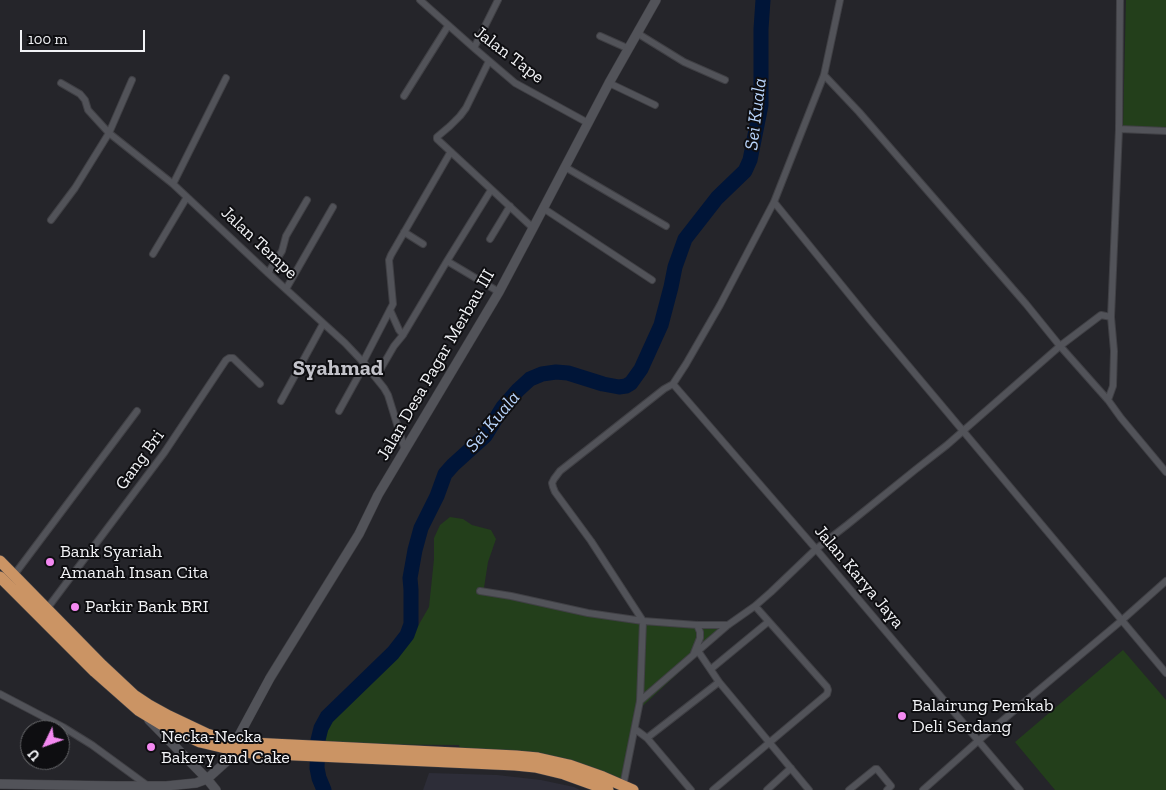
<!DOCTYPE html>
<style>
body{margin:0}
#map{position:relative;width:1166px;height:790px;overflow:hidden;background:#25252a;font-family:"Zilla Slab",serif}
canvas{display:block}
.north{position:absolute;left:20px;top:720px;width:50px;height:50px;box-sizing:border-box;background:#0e0e11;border:1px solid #696a6d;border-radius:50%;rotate:228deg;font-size:14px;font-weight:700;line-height:20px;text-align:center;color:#f2f3f6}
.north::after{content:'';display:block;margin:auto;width:18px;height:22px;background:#f489f1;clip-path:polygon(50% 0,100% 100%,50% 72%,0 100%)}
.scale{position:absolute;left:20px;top:30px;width:125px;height:22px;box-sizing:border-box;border:2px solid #f2f3f6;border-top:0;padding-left:6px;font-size:15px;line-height:18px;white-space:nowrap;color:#f2f3f6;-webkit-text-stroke:4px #0e0e11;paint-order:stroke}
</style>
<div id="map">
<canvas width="1166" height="790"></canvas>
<div class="north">U</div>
<div class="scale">100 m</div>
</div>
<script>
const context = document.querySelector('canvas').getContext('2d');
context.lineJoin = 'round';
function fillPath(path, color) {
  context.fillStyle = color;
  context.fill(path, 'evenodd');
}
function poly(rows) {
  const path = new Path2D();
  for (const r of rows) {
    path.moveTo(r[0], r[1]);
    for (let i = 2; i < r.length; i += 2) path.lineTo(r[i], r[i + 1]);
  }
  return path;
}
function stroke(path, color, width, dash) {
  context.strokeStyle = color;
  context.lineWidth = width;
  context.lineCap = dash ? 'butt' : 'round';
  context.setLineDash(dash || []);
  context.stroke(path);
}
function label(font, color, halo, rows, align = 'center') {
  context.font = font + ' "Zilla Slab",serif';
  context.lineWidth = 4;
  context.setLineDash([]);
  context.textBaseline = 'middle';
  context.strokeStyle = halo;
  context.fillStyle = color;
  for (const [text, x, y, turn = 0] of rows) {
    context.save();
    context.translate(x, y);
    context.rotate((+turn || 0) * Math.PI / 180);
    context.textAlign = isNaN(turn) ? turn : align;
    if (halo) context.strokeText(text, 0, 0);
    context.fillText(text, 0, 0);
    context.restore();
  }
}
fillPath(poly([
 [429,773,497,775,541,780,574,787,580,790,423,790]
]), '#2d2d38');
fillPath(poly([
 [1126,0,1166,0,1166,128,1123,126],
 [450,517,463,519,472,525,491,530,496,539,488,562,483,594,640,623,728,627,634,714,621,782,460,750,459,745,335,744,324,740,329,722,349,702,368,684,386,665,418,626,429,607,434,559,434,538,440,525],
 [1123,650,1166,700,1166,790,1055,790,1015,742]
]), '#233f1b');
stroke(poly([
 [324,790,319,778,317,768,318,740,321,728,327,717,393,653,407,635,411,624,411,590,410,578,415,550,421,528,437,496,445,474,453,465,485,436,503,407,518,390,530,379,542,374,556,372,568,373,603,384,619,387,626,386,631,383,641,369,661,325,671,287,675,267,685,239,717,198,745,171,750,160,761,105,761,29,763,0]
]), '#001538', 15);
const minor = poly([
 [420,0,474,48,515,83,588,123],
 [1120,0,1119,129,1166,131],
 [637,33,684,62,725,80],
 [600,36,627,48],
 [474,48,498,0],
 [489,61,466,108,460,116,450,126,437,137,437,139,533,228],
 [824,75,859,112,1026,304,1060,346,1108,400,1121,418,1166,472],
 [61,83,80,94,85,100,88,110,109,133,173,184,268,273,345,343,363,362,384,388,388,395,405,450],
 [609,83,655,105],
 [404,96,448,26],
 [565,167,666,226],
 [173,184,226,78],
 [774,202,870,320,1166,673],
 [543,208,652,280],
 [51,220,75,188,109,133,132,80],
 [404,232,423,244],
 [490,239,510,206],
 [153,254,187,197],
 [447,261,499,292],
 [268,273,282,251,286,236,307,200],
 [286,289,333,207],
 [390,310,399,330,403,335],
 [363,362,393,304,389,260,391,255,450,153],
 [376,377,394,346,403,335,447,261,491,190],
 [673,384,816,549,1020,790],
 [1108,400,1113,386,1114,351,1111,317,1119,129],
 [281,401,323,324],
 [339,411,365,364],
 [14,575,137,411],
 [480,591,511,596,588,613,643,621,697,625,728,625],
 [46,610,164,453,226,360,229,358,233,358,260,384],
 [698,651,719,682,809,790],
 [694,653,700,638,700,632,697,625],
 [711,669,768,622],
 [0,694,63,727,92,745,148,786],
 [640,701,728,625,755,606,771,592,816,549,847,525,915,470,947,445,1060,346,1101,315,1111,317],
 [635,729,647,738],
 [623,786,640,701,643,621,591,541,555,492,553,487,552,483,554,479,560,471,664,389,673,384,686,364,720,305,774,202,824,75,840,0],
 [691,790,647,738,719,682],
 [713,790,827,694,828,690,827,687,755,606],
 [767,790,791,768],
 [849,790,875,769,877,769,891,786,887,790],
 [923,790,978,741,1121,621,1166,581]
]);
const tertiary = poly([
 [149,720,207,779,216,790],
 [236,741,270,678,359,534,378,495,499,292,533,228,609,83,656,0],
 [0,784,117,786,166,786,196,783,207,779,238,751]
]);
const trunk = poly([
 [0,561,102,665,134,695,149,705,169,716,207,734,224,739,251,743,516,756,538,758,569,765,603,777,633,790],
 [0,577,95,672,138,710,161,724,200,742,238,751,252,753,515,765,535,767,564,774,608,790]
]);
stroke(minor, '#404045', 8);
stroke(tertiary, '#404045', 10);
stroke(trunk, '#404045', 12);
stroke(minor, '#525359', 6);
stroke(tertiary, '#525359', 9);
stroke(trunk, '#cb9464', 11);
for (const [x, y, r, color] of [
 [50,562,5,"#f489f1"],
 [75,607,5,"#f489f1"],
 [902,716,5,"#f489f1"],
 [151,747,5,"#f489f1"]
]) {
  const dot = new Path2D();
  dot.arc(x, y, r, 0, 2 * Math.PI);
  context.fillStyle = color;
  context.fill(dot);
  stroke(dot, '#0e0e11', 2);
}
label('18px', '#f2f3f6', '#0e0e11', [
 ["Jalan Tape",509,55,37],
 ["Jalan Tempe",259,243,43],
 ["Jalan Desa Pagar Merbau III",436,365,-60],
 ["Gang Bri",140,460,-54],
 ["Jalan Karya Jaya",859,577,50]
]);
label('18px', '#f2f3f6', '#0e0e11', [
 ["Bank Syariah",60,552],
 ["Amanah Insan Cita",60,573],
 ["Parkir Bank BRI",85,607],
 ["Balairung Pemkab",912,706],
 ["Deli Serdang",912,727],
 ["Necka-Necka",161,737],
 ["Bakery and Cake",161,758]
], 'left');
label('italic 19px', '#b8d4fb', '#0e0e11', [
 ["Sei Kuala",756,114,-83],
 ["Sei Kuala",493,422,-50]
]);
label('bold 22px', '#c3c3ca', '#0e0e11', [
 ["Syahmad",338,369]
]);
</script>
